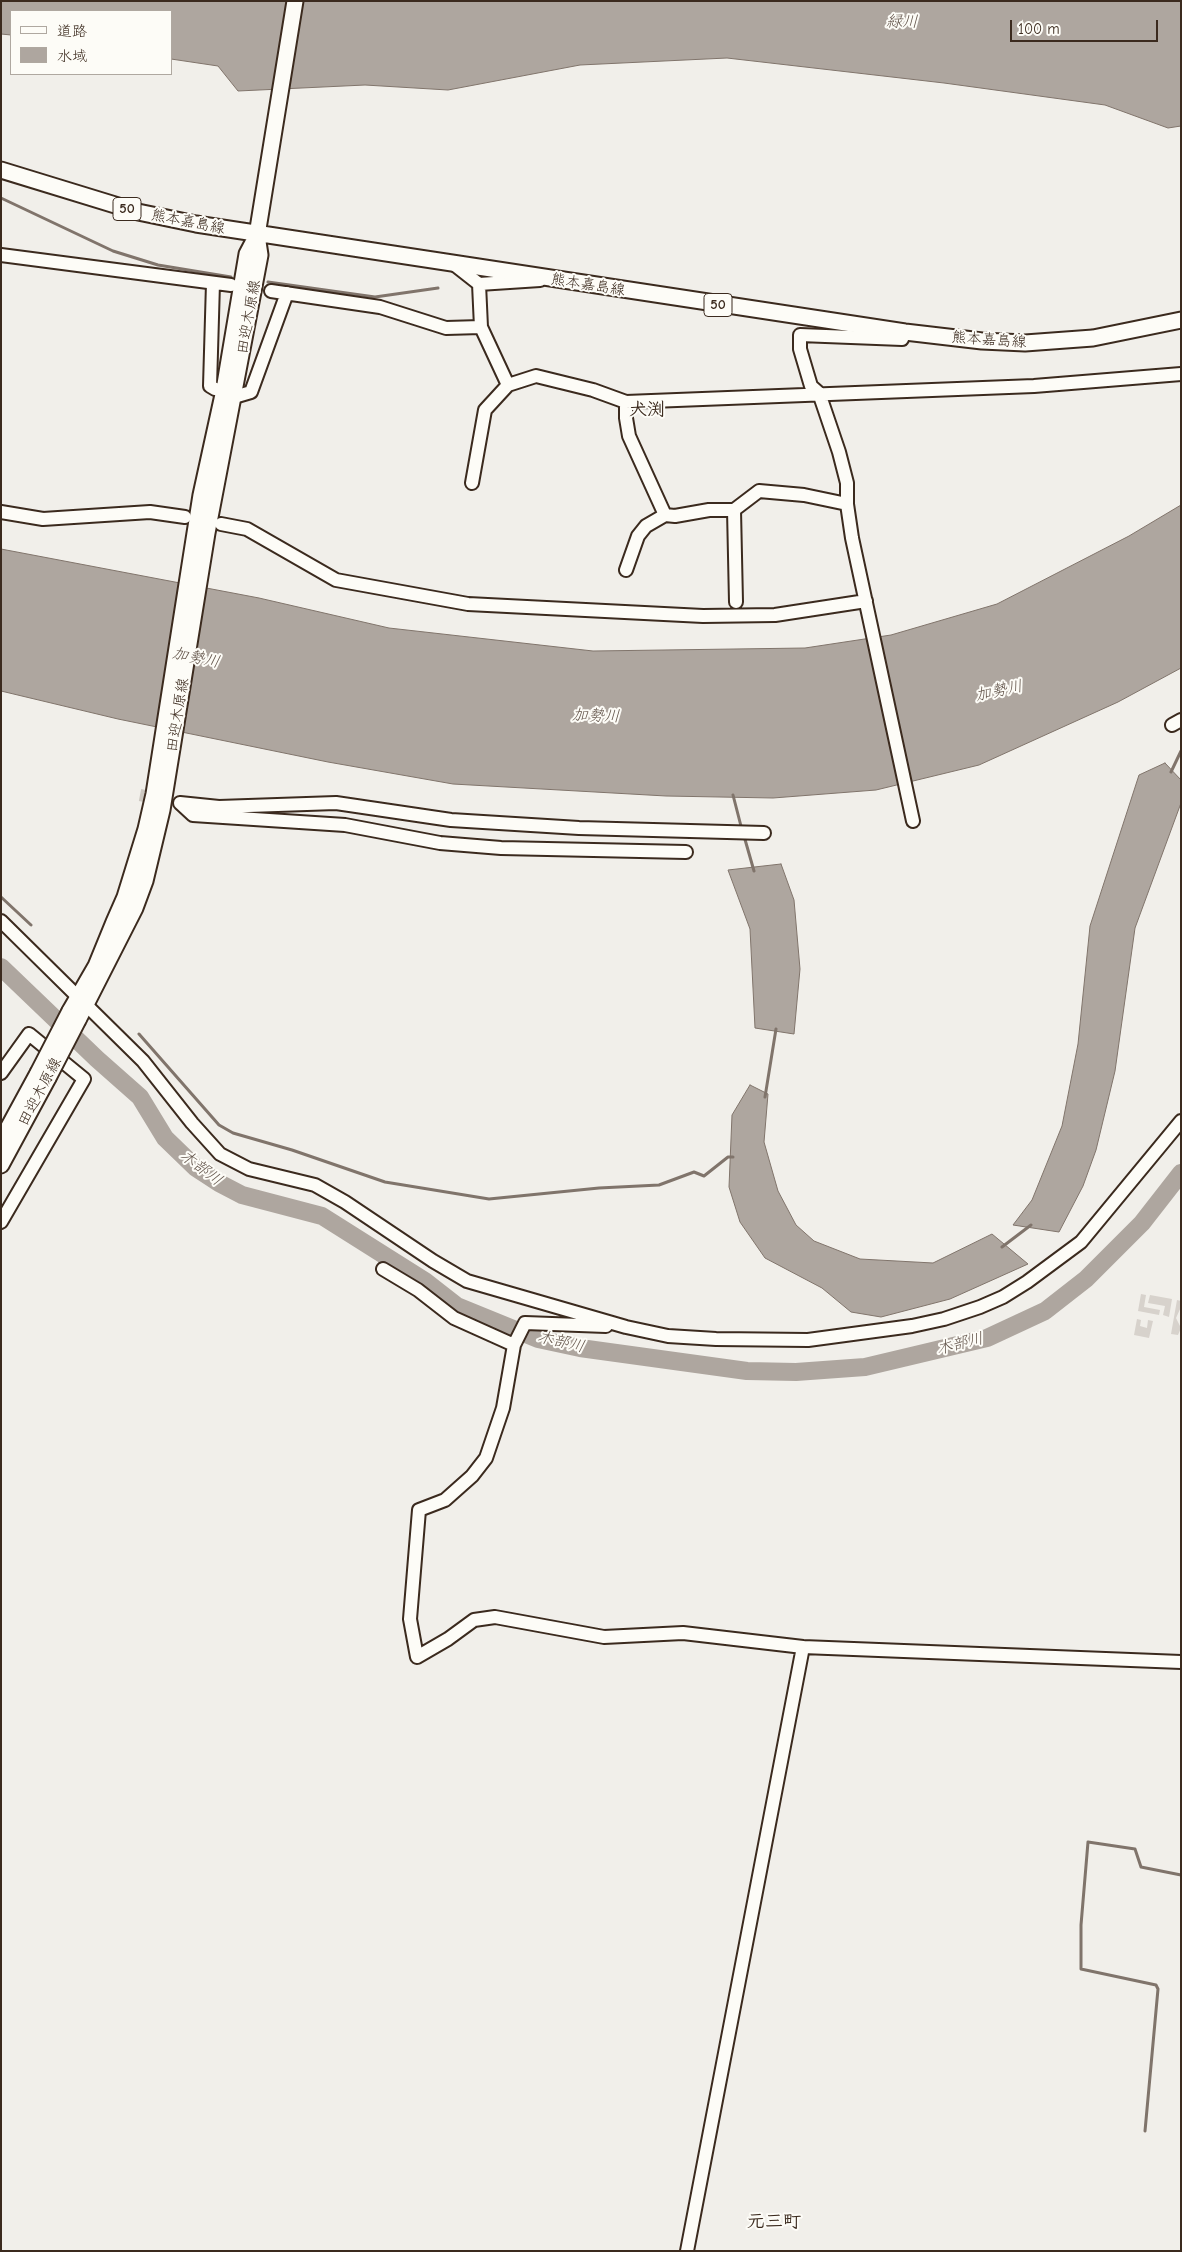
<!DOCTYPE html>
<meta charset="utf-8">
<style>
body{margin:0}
#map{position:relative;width:1182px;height:2252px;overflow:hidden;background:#f1efea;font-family:"Comic Neue","Klee One",sans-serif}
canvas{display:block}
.frame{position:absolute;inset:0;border:2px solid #3b2a1e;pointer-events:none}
.legend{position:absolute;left:10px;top:10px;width:162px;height:65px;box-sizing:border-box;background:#fdfcf7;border:1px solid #afa8a0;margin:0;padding:6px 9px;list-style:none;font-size:15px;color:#3b2a1e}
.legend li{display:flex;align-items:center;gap:10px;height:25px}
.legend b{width:25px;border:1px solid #afa8a0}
.scale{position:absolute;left:1010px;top:20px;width:148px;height:22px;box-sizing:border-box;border:2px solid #3b2a1e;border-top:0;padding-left:6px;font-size:15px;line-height:18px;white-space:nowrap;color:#3b2a1e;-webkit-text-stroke:4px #fdfcf7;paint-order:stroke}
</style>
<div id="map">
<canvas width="1182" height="2252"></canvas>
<div class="frame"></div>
<ul class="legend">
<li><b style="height:6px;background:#fdfcf7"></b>道路</li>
<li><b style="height:14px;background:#aea69f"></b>水域</li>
</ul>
<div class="scale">100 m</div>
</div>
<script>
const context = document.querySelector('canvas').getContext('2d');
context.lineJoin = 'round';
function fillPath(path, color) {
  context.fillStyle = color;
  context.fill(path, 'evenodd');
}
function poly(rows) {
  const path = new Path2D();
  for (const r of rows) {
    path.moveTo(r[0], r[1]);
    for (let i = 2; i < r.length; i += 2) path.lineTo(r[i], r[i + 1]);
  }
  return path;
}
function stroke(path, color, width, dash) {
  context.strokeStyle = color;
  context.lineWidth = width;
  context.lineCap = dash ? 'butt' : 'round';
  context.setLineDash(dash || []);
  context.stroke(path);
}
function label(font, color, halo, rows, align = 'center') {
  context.font = font + ' "Comic Neue","Klee One",sans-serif';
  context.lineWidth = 4;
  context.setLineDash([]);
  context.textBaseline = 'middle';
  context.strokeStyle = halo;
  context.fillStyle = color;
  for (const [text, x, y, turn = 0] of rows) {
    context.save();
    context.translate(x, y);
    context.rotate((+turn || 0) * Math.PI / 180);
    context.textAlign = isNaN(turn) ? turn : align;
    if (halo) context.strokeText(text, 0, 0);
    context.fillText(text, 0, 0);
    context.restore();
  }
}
fillPath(poly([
 [1141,1294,1146,1295,1144,1307,1160,1310,1159,1315,1138,1311],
 [1150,1295,1172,1299,1169,1317,1163,1315,1165,1306,1148,1303],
 [1177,1300,1181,1301,1181,1307,1176,1318,1181,1328,1178,1335,1171,1334],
 [1137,1319,1141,1320,1140,1326,1147,1328,1148,1320,1153,1321,1149,1338,1134,1335]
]), '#d7d2cc');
const water = poly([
 [1,1,1181,1,1181,126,1168,128,1105,105,944,83,727,58,580,65,448,90,365,85,238,91,218,66,171,59,171,11,11,11,11,35,1,34,1,1],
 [1181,505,1181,668,1118,702,979,765,876,790,773,798,666,796,453,784,328,762,118,719,1,691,1,549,259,598,389,628,593,651,805,648,891,635,997,604,1129,536,1181,505],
 [1165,763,1181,780,1181,803,1135,928,1115,1071,1096,1150,1083,1186,1059,1232,1013,1225,1032,1200,1062,1126,1078,1044,1090,926,1139,775,1165,763],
 [781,864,794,900,800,969,794,1034,755,1028,750,929,728,870,781,864],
 [750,1085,768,1094,764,1142,778,1191,796,1225,814,1241,860,1259,933,1263,992,1234,1028,1264,950,1299,881,1317,851,1312,822,1288,765,1258,740,1222,729,1187,732,1115,750,1085]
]);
fillPath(water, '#aea69f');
stroke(water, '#80746b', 1);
stroke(poly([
 [1,198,113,251,158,265,231,277],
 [268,282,375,297,438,288],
 [1171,772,1181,751],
 [733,795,742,830],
 [744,836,754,871],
 [1,897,31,925],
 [139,1034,219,1125,233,1133,292,1150,385,1182,489,1199,599,1188,659,1185,694,1172,704,1176,728,1157,733,1157],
 [765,1097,776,1029],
 [1002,1247,1031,1225],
 [1145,2131,1158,1989,1156,1985,1081,1969,1081,1925,1088,1842,1135,1849,1141,1867,1181,1875]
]), '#80746b', 3);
stroke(poly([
 [1,967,97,1059,140,1097,165,1138,196,1168,219,1183,242,1195,322,1216,425,1281,457,1306,538,1339,580,1348,747,1371,796,1372,865,1367,987,1338,1045,1311,1086,1279,1142,1223,1181,1173]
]), '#aea69f', 18);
stroke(poly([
 [140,795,180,803]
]), '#cdc8c1', 12, [12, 6]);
const minor = poly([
 [1,255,231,285],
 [451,262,479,284,540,280],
 [213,283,210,386,215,389,224,390],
 [479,284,481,327,508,385],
 [271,291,380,307,446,328,481,327],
 [905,332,902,339,800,335,800,349,811,386,819,393,839,452,847,483,847,504,852,538,913,821],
 [234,397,251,392,287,293],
 [626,402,626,418,629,436,665,515,675,516,709,510,734,510,759,491,804,495,847,504],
 [472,483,485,410,508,385,536,376,593,390,626,402,1034,386,1181,374],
 [734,510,736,602],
 [1,512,43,519,150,512,185,517],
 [221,524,247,529,336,580,468,604,703,616,775,615,866,601],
 [626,570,638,536,646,526,665,515],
 [1172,725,1181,720],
 [180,803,219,807,336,803,451,820,579,828,764,833],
 [180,803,193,815,345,825,440,843,501,848,686,852],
 [1,921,143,1061,192,1123,220,1154,249,1169,315,1185,345,1202,433,1261,467,1281,626,1327,668,1336,716,1339,808,1340,912,1326,944,1319,980,1307,1003,1297,1027,1282,1081,1242,1181,1121],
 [1,1073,29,1034,84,1079,1,1222],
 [383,1269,418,1290,454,1318,514,1345],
 [606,1326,525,1323,514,1345,503,1408,486,1458,472,1476,445,1500,419,1510,410,1619,417,1657,448,1639,474,1620,495,1617,604,1637,683,1633,803,1647,1181,1662],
 [687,2251,803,1647]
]);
const major = poly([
 [1,170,138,212,196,224,905,332,982,341,1025,343,1093,338,1181,320],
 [70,1011,96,966,114,922,125,897,146,829,154,794,201,495,224,390,247,254,257,235],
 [78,1020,135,908,145,881,162,810,207,533,260,255,257,235,295,1],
 [1,1141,38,1073],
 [1,1165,48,1078]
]);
stroke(minor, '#3b2a1e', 16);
stroke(major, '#3b2a1e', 19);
stroke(minor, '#fdfcf7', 12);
stroke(major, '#fdfcf7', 15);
const majorBridge = poly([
 [38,1073,70,1011],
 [48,1078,78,1020]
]);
stroke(majorBridge, '#3b2a1e', 19, []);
stroke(majorBridge, '#fdfcf7', 15);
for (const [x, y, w] of [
 [127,209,28],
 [718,305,28]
]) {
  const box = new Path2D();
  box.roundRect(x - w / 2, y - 11.5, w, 23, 4);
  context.fillStyle = '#fdfcf7';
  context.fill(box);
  stroke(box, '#3b2a1e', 1);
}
label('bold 14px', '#3b2a1e', null, [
 ["50",127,209],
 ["50",718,305]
]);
label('15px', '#3b2a1e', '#fdfcf7', [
 ["熊本嘉島線",188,222,11],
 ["熊本嘉島線",588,285,9],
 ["田迎木原線",249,317,-80],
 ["熊本嘉島線",989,340,4],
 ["田迎木原線",178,715,-81],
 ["田迎木原線",40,1092,-62]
]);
label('italic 16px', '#63554b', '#fdfcf7', [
 ["緑川",902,22,1],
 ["加勢川",196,658,12],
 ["加勢川",999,691,-12],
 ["加勢川",596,716,2],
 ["木部川",201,1168,37],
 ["木部川",561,1342,13],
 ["木部川",960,1344,-14]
]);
label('bold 18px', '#3b2a1e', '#fdfcf7', [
 ["犬渕",647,410],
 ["元三町",774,2222]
]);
</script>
